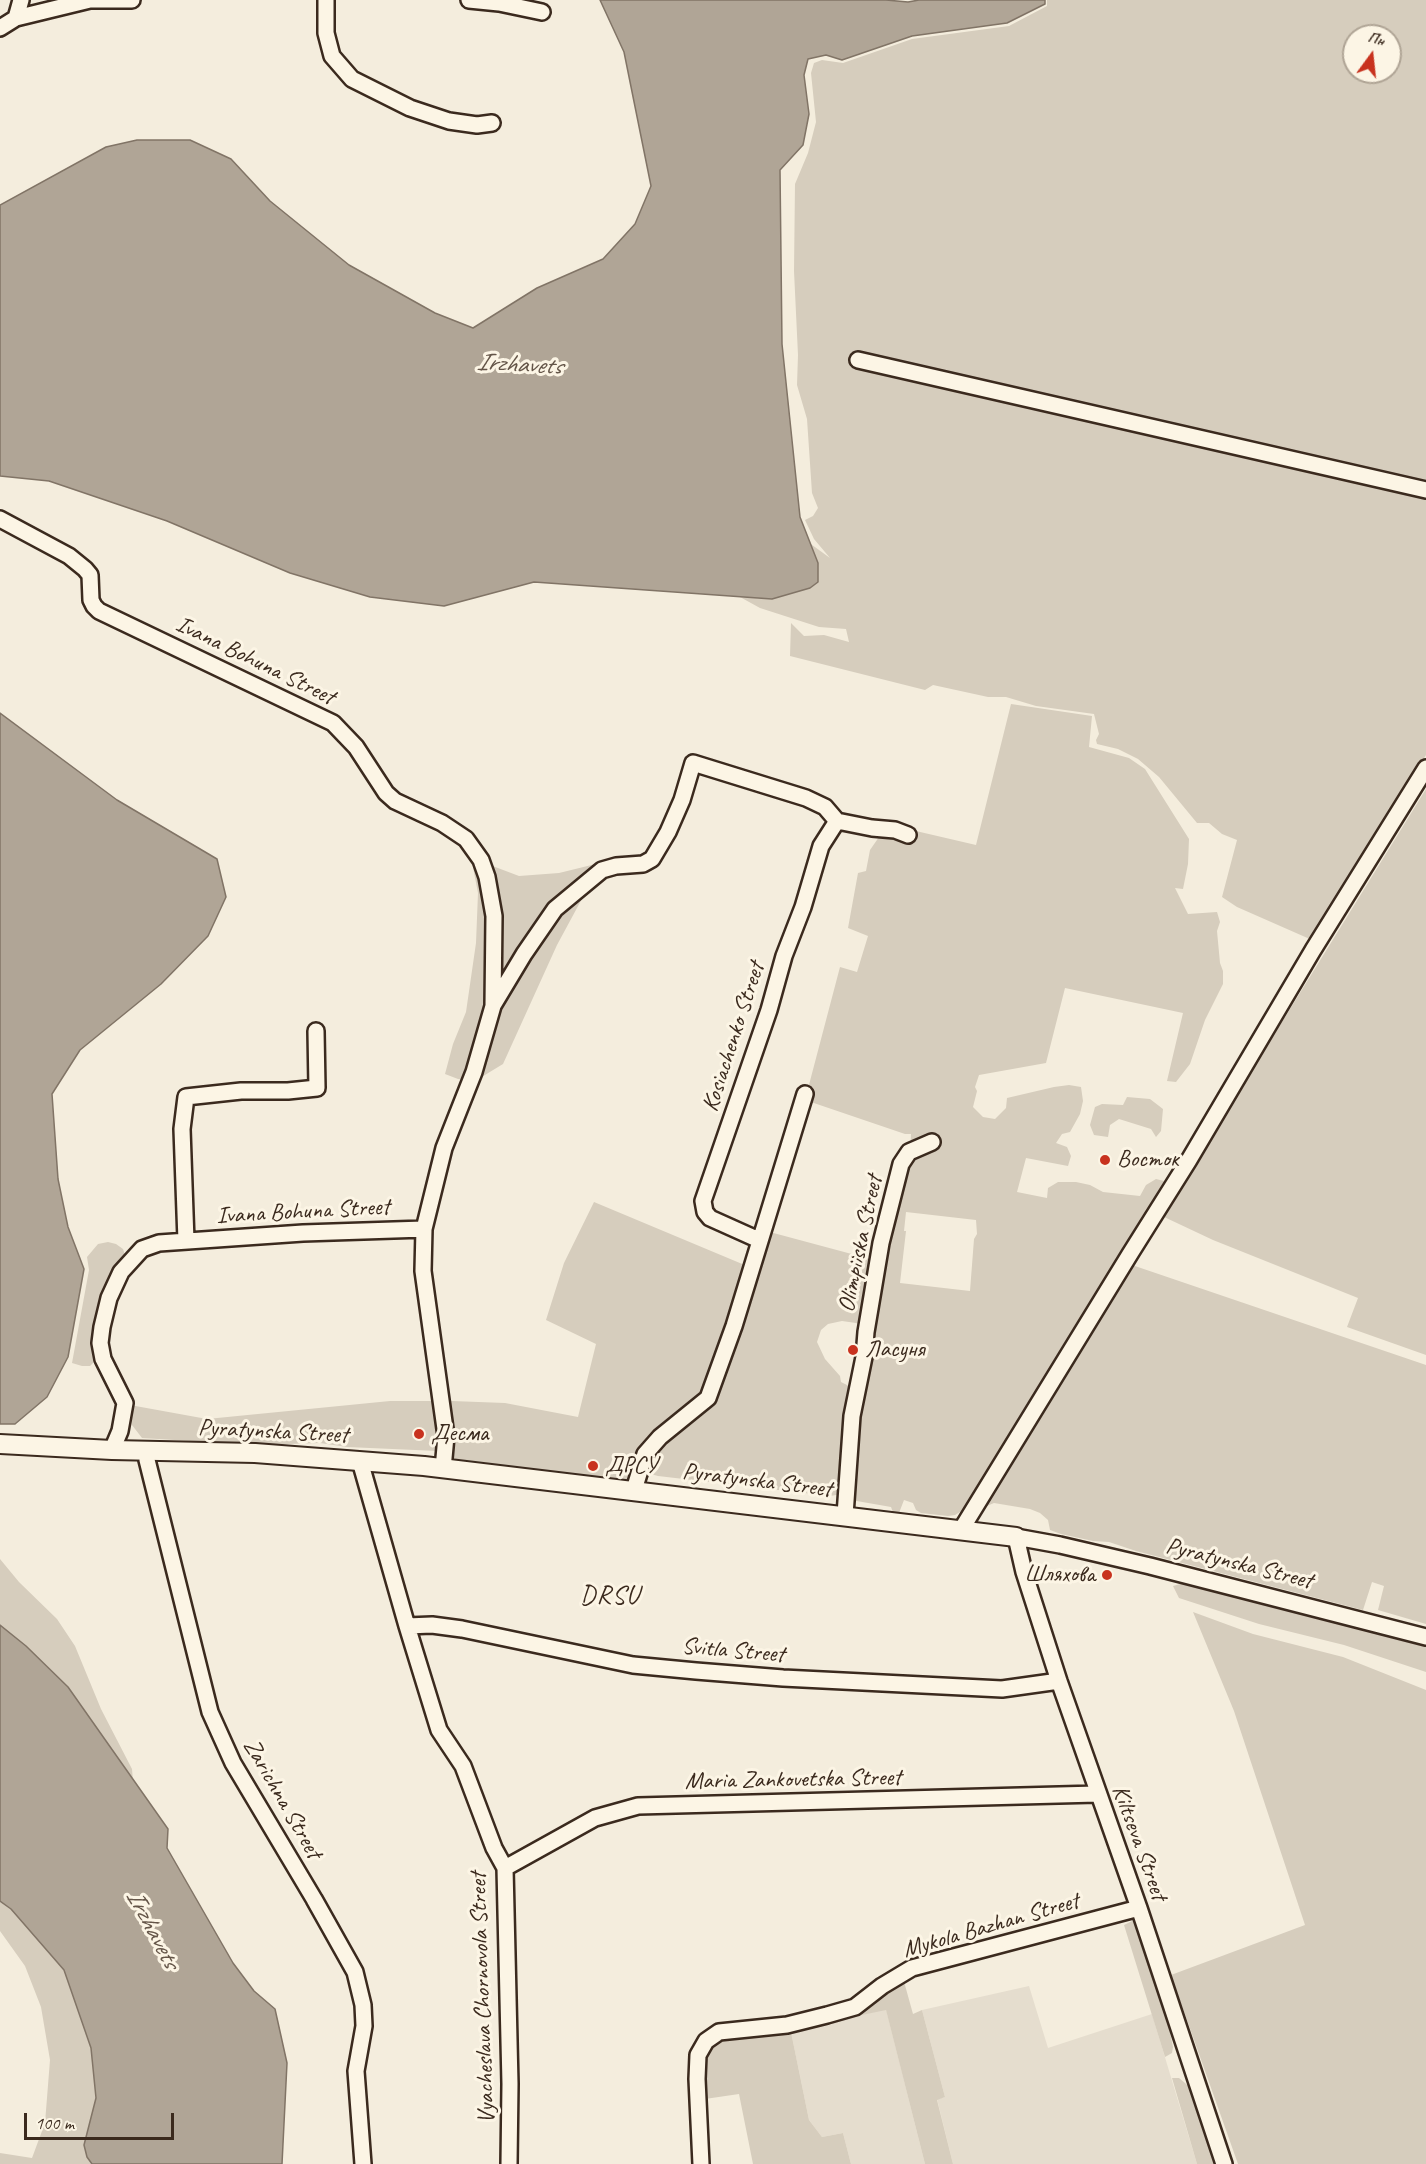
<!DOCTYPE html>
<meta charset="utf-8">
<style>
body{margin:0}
#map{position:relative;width:1426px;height:2164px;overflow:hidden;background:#f4eddd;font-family:Caveat,sans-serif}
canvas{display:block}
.north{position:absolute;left:1342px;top:24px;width:60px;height:60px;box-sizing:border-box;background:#fcf5e5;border:2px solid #afa495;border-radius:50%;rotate:15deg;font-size:16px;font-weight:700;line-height:24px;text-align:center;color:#3b2a1e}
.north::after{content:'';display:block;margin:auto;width:21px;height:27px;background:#c8321e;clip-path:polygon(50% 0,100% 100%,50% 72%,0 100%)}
.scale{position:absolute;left:24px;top:2113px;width:150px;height:27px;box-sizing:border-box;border:3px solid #3b2a1e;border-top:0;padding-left:8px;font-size:18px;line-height:21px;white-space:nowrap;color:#3b2a1e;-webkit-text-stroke:4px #fcf5e5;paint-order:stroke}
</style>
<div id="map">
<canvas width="1426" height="2164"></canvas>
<div class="north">Пн</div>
<div class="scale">100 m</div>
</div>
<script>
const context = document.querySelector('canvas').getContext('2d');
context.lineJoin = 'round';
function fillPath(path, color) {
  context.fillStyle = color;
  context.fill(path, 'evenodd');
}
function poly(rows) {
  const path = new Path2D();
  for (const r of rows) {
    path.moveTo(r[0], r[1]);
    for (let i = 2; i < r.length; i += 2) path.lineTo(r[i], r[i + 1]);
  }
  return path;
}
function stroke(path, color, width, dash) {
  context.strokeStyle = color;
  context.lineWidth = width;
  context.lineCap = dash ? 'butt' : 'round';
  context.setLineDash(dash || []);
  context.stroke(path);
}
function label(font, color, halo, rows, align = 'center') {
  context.font = font + ' Caveat,sans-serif';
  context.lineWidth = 6;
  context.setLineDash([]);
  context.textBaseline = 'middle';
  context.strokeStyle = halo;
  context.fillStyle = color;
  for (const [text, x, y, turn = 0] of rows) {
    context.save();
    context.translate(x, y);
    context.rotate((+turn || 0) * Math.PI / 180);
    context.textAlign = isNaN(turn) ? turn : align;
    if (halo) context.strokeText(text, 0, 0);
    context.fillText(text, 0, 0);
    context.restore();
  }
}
fillPath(poly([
 [1029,1986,1048,2048,1152,2014,1197,2164,953,2164,937,2099,945,2097,922,2010],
 [886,2009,925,2164,851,2164,843,2133,822,2137,809,2120,791,2032]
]), '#e5ddce');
fillPath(poly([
 [1047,0,1426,0,1426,755,1312,940,1237,907,1222,897,1237,840,1222,834,1209,823,1197,823,1159,777,1138,759,1118,749,1097,744,1096,740,1099,734,1094,714,1036,706,1006,697,988,697,933,685,925,690,790,656,791,623,804,636,824,635,849,642,846,629,819,627,760,608,740,597,772,599,818,563,808,542,830,558,814,539,805,520,813,516,818,508,812,493,807,419,797,385,798,355,794,271,795,184,808,153,816,122,811,73,814,63,822,60,843,63,912,39,1009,26,1047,6],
 [1354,36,1390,36,1390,72,1354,72],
 [1011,704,1092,716,1089,747,1129,758,1145,769,1189,839,1188,864,1183,889,1175,888,1188,914,1217,912,1220,922,1217,931,1220,963,1223,971,1223,984,1205,1020,1190,1064,1176,1082,1167,1081,1183,1013,1065,988,1046,1063,979,1075,975,1087,977,1091,973,1107,983,1117,995,1119,1006,1108,1007,1098,1054,1087,1069,1085,1081,1087,1083,1101,1080,1114,1070,1132,1062,1134,1056,1143,1067,1147,1071,1156,1068,1166,1026,1158,1017,1192,1047,1198,1048,1188,1058,1182,1076,1182,1090,1185,1103,1192,1140,1196,1146,1185,1156,1179,1164,1181,1125,1247,1103,1289,1114,1295,1132,1265,1426,1365,1426,1624,1378,1610,1384,1586,1372,1582,1363,1610,1136,1551,1109,1542,1093,1541,1061,1534,1050,1530,1048,1520,1040,1513,1030,1509,994,1503,982,1508,970,1506,955,1515,948,1516,921,1513,916,1510,913,1503,904,1500,899,1513,894,1515,891,1507,851,1500,850,1493,868,1330,910,1153,911,1134,905,1134,805,1100,840,967,857,972,868,936,848,928,858,873,866,871,870,850,879,837,898,839,903,828,976,845],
 [906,1212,976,1220,977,1234,974,1239,970,1291,900,1283,906,1231,904,1231],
 [1426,789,1426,1355,1347,1327,1358,1298,1213,1240,1162,1216],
 [481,857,490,865,519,876,559,873,612,860,612,870,584,895,557,945,503,1064,475,1081,458,1079,445,1074,453,1044,466,1012,476,943,478,893,472,862],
 [1127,1097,1150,1099,1163,1109,1161,1131,1156,1137,1151,1129,1119,1119,1110,1125,1108,1137,1094,1135,1090,1125,1095,1107,1102,1104,1123,1105],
 [594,1202,747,1266,708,1390,632,1481,456,1459,438,1451,347,1447,320,1443,254,1445,142,1438,132,1425,130,1405,207,1419,390,1401,452,1401,505,1403,578,1417,596,1344,546,1320,564,1263],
 [766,1231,874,1260,864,1326,856,1323,842,1321,828,1324,821,1330,817,1342,825,1359,840,1376,841,1382,847,1385,854,1392,842,1494,830,1496,658,1476,647,1473,648,1463,654,1453,694,1419],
 [108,1242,116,1244,123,1249,126,1258,96,1360,90,1366,82,1366,72,1363,89,1270,87,1257,98,1244],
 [0,1559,19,1582,57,1619,75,1646,101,1709,132,1769,133,1781,68,1687,26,1646,0,1625],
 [1184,1583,1426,1647,1426,1672,1344,1645,1259,1624,1179,1598,1173,1586],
 [1193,1612,1253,1634,1343,1657,1426,1690,1426,2164,1238,2164,1171,1975,1305,1925,1234,1711],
 [0,1901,11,1909,64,1970,91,2048,96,2098,84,2145,87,2157,92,2164,0,2164,0,2153,32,2158,45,2123,50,2060,41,2007,25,1966,0,1931],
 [1134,1920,1139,1928,1142,1948,1157,1982,1164,2004,1173,2047,1172,2053,1165,2057,1124,1925],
 [903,1978,913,2014,922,2010,945,2097,937,2100,953,2164,925,2164,886,2010,862,2015,861,2007],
 [791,2032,809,2120,822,2137,843,2133,851,2164,753,2164,739,2094,705,2099,702,2055,721,2036],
 [1172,2078,1179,2078,1191,2088,1215,2164,1197,2164]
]), '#d6cdbd');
const water = poly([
 [600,0,886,0,908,2,919,0,1045,0,1045,4,1007,23,912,36,842,60,826,55,808,59,804,75,809,114,803,145,780,170,782,344,800,517,818,563,818,582,810,588,772,599,534,582,444,606,370,597,290,573,167,521,49,481,0,476,0,205,106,147,137,140,190,140,231,159,270,201,349,265,435,313,473,328,537,288,603,259,635,224,651,186,624,52,600,0],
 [0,713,117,800,217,859,226,897,208,936,161,984,80,1050,52,1094,58,1179,68,1227,84,1269,68,1357,47,1397,15,1424,0,1424,0,713],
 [0,1625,26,1646,68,1687,168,1829,167,1848,233,1963,254,1991,275,2009,287,2063,282,2164,92,2164,87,2157,84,2145,96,2098,91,2048,64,1970,11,1909,0,1901,0,1625]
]);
fillPath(water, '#b0a596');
stroke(water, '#817466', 1.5);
const minor = poly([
 [326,0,326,33,332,56,352,79,410,108,449,121,477,125,492,123],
 [469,0,499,3,542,12],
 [16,18,21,0],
 [0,28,16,18,90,0,132,0],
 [858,360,1426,490],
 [0,519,69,556,85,569,90,575,91,600,94,606,99,611,333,723,356,747,386,793,395,801,442,823,466,839,481,860,487,877,494,916,493,1006,474,1072,444,1148,424,1229,423,1271,446,1436,443,1469],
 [494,1004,524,954,555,909,602,870,616,866,643,864,652,859,668,832,682,800,693,763,806,798,825,807,837,821,872,828,895,830,908,835],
 [759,1240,710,1218,705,1212,703,1201,769,1010,784,956,803,907,821,846,837,821],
 [186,1241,182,1129,186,1097,241,1091,288,1091,317,1088,316,1031],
 [112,1450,120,1431,125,1403,103,1359,100,1343,102,1327,109,1298,121,1272,142,1249,159,1243,303,1233,424,1229],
 [147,1451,147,1460,210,1712,233,1763,314,1899,355,1972,363,2005,364,2026,356,2071,363,2164],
 [360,1461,407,1626,439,1730,463,1766,494,1848,505,1868,510,2084,509,2164],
 [634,1490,645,1454,660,1437,708,1398,734,1326,805,1094],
 [845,1515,852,1416,864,1357,866,1332,881,1243,901,1164,909,1152,932,1142],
 [961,1530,1130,1254,1189,1160,1313,950,1426,768],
 [407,1626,432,1625,462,1629,633,1665,696,1671,783,1678,1002,1689,1059,1681],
 [505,1868,595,1818,638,1806,1097,1794],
 [701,2164,697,2079,698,2055,706,2041,719,2032,787,2025,827,2015,855,2007,882,1986,912,1968,1139,1908],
 [1224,2164,1139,1908,1059,1681,1024,1572,1016,1537,1060,1545,1150,1566,1426,1637]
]);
const major = poly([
 [0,1444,112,1450,255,1453,424,1466,1016,1537]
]);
stroke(minor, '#3b2a1e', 20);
stroke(major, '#3b2a1e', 22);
stroke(minor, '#fcf5e5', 15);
stroke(major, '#fcf5e5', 18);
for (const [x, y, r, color] of [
 [1105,1160,6,"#c8321e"],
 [853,1350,6,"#c8321e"],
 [419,1434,6,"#c8321e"],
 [593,1466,6,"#c8321e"],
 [1107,1575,6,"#c8321e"]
]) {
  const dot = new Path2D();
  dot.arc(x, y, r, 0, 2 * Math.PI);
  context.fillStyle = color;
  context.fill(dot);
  stroke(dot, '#fcf5e5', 2);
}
label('24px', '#3b2a1e', '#fcf5e5', [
 ["Ivana Bohuna Street",255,661,26],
 ["Kosiachenko Street",734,1037,-72],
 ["Ivana Bohuna Street",303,1212,-3],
 ["Olimpiiska Street",861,1244,-78],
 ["Pyratynska Street",273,1432,3],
 ["Pyratynska Street",757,1481,7],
 ["Pyratynska Street",1239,1564,14],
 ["Svitla Street",733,1651,5],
 ["Maria Zankovetska Street",793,1780,-1],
 ["Zarichna Street",282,1799,60],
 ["Kiltseva Street",1139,1843,70],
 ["Mykola Bazhan Street",991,1926,-16],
 ["Vyacheslava Chornovola Street",483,1998,-92]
]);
label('24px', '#3b2a1e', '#fcf5e5', [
 ["Восток",1117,1160],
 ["Ласуня",865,1350],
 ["Десма",431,1434],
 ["ДРСУ",605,1466],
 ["Шляхова",1095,1575,"right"]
], 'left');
label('italic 26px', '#645548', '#fcf5e5', [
 ["Irzhavets",519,365,3],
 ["Irzhavets",152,1929,62]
]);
context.letterSpacing = '1.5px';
label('26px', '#3b2a1e', '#fcf5e5', [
 ["DRSU",610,1596]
]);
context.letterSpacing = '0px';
</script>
